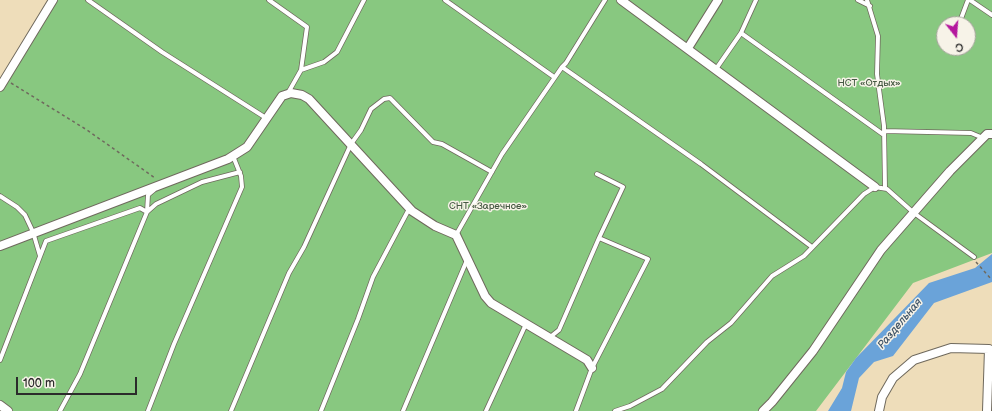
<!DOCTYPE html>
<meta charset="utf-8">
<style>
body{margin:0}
#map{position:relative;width:992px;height:411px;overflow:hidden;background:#eeddba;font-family:"Balsamiq Sans",sans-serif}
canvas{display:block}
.north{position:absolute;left:936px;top:16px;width:40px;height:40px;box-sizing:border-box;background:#f7f3e8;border:1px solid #a5a39c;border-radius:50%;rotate:163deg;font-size:11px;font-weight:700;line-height:16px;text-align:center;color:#2b2b2b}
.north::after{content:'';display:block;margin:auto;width:14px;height:18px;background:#b5179e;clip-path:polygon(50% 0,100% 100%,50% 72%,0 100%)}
.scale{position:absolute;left:16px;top:377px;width:121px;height:18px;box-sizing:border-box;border:2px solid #2b2b2b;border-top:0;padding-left:5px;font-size:12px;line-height:14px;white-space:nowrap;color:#2b2b2b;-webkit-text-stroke:3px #f7f3e8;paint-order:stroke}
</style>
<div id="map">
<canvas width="992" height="411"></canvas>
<div class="north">С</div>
<div class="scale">100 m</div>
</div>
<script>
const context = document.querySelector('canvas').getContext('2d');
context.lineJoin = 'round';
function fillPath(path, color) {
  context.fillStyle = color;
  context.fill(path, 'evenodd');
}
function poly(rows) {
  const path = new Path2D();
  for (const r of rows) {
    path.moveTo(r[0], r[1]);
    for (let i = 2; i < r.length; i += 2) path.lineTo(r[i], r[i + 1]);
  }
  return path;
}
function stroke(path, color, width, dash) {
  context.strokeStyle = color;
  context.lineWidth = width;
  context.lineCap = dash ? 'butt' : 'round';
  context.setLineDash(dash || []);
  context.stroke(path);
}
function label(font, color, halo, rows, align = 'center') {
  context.font = font + ' "Balsamiq Sans",sans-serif';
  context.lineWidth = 3;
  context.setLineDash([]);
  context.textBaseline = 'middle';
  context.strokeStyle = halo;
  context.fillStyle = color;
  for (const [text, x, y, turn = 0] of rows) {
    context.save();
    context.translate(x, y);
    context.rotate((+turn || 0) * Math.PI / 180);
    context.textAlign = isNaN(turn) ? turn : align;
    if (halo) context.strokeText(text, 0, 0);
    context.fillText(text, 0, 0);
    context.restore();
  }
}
fillPath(poly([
 [53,0,992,0,992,253,913,283,816,411,0,411,0,88],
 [944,24,968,24,968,48,944,48]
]), '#88c880');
fillPath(poly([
 [992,254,992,282,934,303,893,356,874,362,859,378,851,411,828,411,842,388,846,372,856,358,929,283,975,268]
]), '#6aa3d9');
const lane = poly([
 [88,0,162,52,266,118],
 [269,0,307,27,301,70,324,62,337,52,364,0],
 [445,0,554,77],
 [858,0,870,6],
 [867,0,878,36,877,74,884,126,885,188],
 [970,0,992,15],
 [959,24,968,0],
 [741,33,884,135],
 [562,67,701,164,812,247],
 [716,69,741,33,756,0],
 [288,93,301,70],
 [884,131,971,133,983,138],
 [597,174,623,187,599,238],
 [0,196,17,207,25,215,33,232,40,256],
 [147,212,156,204,202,182,240,172],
 [147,212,148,195,154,190],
 [456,235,502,154,562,67,566,63,605,0],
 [549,338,559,330,599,238,648,259,592,368,576,411],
 [0,360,46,241,140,208,147,212,80,374,60,411],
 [148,411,174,344,242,187,241,176,233,156],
 [231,411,289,273,304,247,351,144,361,130,371,109,384,99,390,98,433,142,442,144,492,172],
 [321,411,358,319,373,277,409,209],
 [403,411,467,260],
 [486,411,526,324],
 [615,411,630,406,662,389,707,342,731,323,772,276,804,256,864,194,875,187,887,189,914,213,974,257]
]);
const street = poly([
 [621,0,875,187],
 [688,48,718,0],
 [0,87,53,0],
 [0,246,228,159,247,147,282,96,291,93,302,95,309,99,412,211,435,226,456,235,485,296,491,303,587,360,592,368],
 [0,405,8,411],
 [763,411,772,402,813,351,881,250,950,171,987,134,992,134],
 [879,411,882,397,893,378,914,360,951,348,989,349,987,411]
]);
stroke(lane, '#6f695d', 5.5);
stroke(street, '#6f695d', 10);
stroke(poly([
 [11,83,87,130,155,178],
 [976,262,992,280]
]), '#6f695d', 1.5, [3, 3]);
stroke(lane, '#fff', 4);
stroke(street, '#fff', 8);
label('10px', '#475a44', '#f7f3e8', [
 ["НСТ «Отдых»",869,83],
 ["СНТ «Заречное»",488,206]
]);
label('italic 11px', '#415568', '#f7f3e8', [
 ["Раздельная",900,324,-50]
]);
</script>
